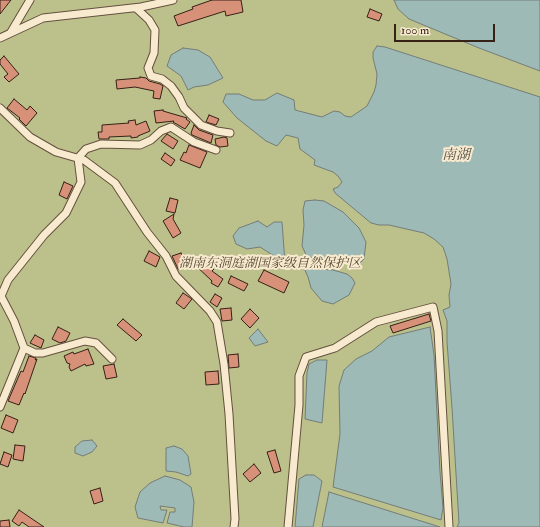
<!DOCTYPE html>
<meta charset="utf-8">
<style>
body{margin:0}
#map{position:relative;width:540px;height:527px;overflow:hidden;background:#f2deb5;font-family:"IM FELL Double Pica",serif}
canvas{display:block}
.scale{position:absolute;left:394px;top:24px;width:101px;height:18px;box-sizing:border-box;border:2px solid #362116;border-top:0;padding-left:5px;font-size:12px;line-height:14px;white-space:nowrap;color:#362116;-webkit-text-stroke:3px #f7eacf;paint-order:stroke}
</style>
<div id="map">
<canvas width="540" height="527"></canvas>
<div class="scale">100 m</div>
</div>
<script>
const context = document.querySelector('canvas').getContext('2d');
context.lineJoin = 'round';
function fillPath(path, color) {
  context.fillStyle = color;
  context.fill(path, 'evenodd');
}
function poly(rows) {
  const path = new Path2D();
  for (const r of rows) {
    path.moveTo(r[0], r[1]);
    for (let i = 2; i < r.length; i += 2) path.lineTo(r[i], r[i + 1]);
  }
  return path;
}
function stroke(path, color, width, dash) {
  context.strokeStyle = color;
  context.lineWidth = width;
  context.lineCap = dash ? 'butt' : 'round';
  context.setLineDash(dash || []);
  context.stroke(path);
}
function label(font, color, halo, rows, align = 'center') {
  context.font = font + ' "IM FELL Double Pica","Noto Serif SC",serif';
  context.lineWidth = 4;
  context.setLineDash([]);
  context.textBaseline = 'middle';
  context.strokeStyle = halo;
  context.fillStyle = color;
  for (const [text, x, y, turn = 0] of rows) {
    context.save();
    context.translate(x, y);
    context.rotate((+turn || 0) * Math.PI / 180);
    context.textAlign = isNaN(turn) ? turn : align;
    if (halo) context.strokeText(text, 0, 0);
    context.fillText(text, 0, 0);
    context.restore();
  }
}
fillPath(poly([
 [0,0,540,0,540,527,0,527]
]), '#bcc18c');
const water = poly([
 [394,0,540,0,540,71,479,48,409,19,398,9,394,0],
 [377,46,385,47,540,97,540,527,457,527,459,523,452,408,447,342,447,321,443,310,450,307,449,295,451,284,447,259,443,247,434,239,424,233,389,225,379,225,371,223,335,193,333,189,338,187,342,182,338,176,333,172,314,165,315,160,300,149,298,138,286,135,277,146,266,141,237,118,223,102,226,94,239,94,253,100,265,100,277,93,294,100,295,110,322,117,334,111,340,112,345,116,351,117,367,106,374,92,376,85,377,74,373,58,373,52,377,46],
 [183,48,198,50,210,57,223,78,208,85,194,87,188,90,181,76,167,66,171,55,183,48],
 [315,200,324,201,343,212,359,228,366,242,364,259,356,267,337,260,307,257,302,246,304,225,303,210,305,201,315,200],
 [258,221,267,227,274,222,282,222,285,263,260,247,247,249,236,244,233,236,239,228,258,221],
 [304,268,333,270,347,274,352,278,355,283,349,295,333,304,322,301,311,288,308,277,304,268],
 [430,327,434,355,440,472,443,508,441,520,333,487,340,434,339,386,344,370,356,359,372,351,389,337,430,327],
 [258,329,268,342,255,346,249,338,258,329],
 [317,360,327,360,322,423,305,419,307,373,309,364,317,360],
 [92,440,97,446,92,452,83,456,75,453,75,447,82,441,92,440],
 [174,446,182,449,188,456,191,474,188,476,176,472,166,471,166,448,174,446],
 [306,475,314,475,322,481,313,527,295,527,299,479,306,475],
 [165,476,180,480,191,487,194,502,192,527,184,527,167,523,170,512,175,512,175,508,160,506,161,510,167,510,163,523,138,518,135,507,140,492,150,483,165,476],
 [329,492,440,527,322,527,329,492]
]);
fillPath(water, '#9ebab7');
stroke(water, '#747d77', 1);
const building = poly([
 [0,0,11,0,0,14,0,0],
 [212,0,241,0,243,12,226,16,225,11,178,26,174,16,193,9,192,7,212,0],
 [370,9,382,14,379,21,367,17,370,9],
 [4,56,19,74,9,82,4,77,8,74,0,64,0,60,4,56],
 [140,77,146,78,149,81,160,84,163,86,160,99,153,98,154,91,135,87,117,89,116,80,140,78,140,77],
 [14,99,27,110,30,106,37,113,26,126,19,119,20,118,7,108,14,99],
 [163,110,163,111,187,118,186,119,190,122,185,129,173,122,174,121,156,123,154,111,163,110],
 [209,115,219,119,216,125,206,122,209,115],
 [135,120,136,125,146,121,150,131,138,136,138,137,131,138,131,136,109,137,109,139,99,139,98,132,102,132,102,125,129,123,128,121,135,120],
 [194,125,199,130,213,135,211,143,192,135,191,133,194,125],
 [167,134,178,141,173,149,161,141,167,134],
 [224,137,227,138,228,146,220,147,216,145,215,139,224,137],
 [189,145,207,152,200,168,180,160,184,152,186,153,189,145],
 [165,153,175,160,171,166,161,159,165,153],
 [64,182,73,186,67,199,59,195,64,182],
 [170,198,178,200,175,213,166,211,170,198],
 [174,214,173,219,181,233,173,238,163,221,174,214],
 [149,251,160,257,156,267,144,261,149,251],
 [181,253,186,267,178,269,172,256,181,253],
 [202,258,214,269,212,271,223,279,218,287,211,283,212,281,195,265,202,258],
 [264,270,289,282,284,293,258,281,264,270],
 [231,276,248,284,244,291,228,283,231,276],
 [183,293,192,299,184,309,176,303,183,293],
 [215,294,222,298,217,307,210,302,215,294],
 [231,308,232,320,222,321,220,309,231,308],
 [250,309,259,318,250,328,241,319,250,309],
 [429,314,431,321,393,333,390,326,429,314],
 [123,319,142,335,136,341,117,325,123,319],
 [58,327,70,333,66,341,60,343,52,339,58,327],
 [35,335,44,340,41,348,30,343,35,335],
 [88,349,94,364,86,366,85,364,71,371,69,367,70,364,67,363,64,356,73,352,74,354,88,349],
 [238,354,239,367,229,368,228,355,238,354],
 [29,356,36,358,35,360,37,359,25,394,24,393,19,405,8,401,21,371,23,372,29,356],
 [114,364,117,377,106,379,103,366,114,364],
 [218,371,219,384,206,385,205,372,218,371],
 [6,415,18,420,13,433,1,428,6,415],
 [15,445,25,446,23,461,13,459,15,445],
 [275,450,281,471,274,473,267,452,275,450],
 [4,452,12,455,8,467,0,464,4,452],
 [254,464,261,473,250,482,243,474,254,464],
 [100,488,103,501,94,504,90,491,100,488],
 [19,510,44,527,29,527,22,522,19,526,12,521,19,510],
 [9,520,10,527,0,527,0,521,9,520]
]);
fillPath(building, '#d89179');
stroke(building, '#362116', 1);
const street = poly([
 [136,8,149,20,155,30,154,53,148,68,151,76,162,79,171,86,179,97,184,108,201,125,217,131,230,133],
 [11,32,30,0],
 [0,38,43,18,141,7,173,0],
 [0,108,30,137,56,152,84,160,115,183,147,232,166,256,176,276,210,311,217,322,224,364,229,414,235,519,234,527],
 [24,348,35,353,43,353,85,341,96,343,112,359],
 [0,407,24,348,14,321,1,296,8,280,44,235,66,213,81,182,78,158,86,149,101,144,140,145,151,140,161,131,171,127,194,142,216,150],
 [288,527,299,405,299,376,306,357,335,348,376,322,433,307,438,331,449,527]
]);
stroke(street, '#65503e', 9);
stroke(street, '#f7eacf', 7);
label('italic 13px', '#584934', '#f7eacf', [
 ["湖南东洞庭湖国家级自然保护区",270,264]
]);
label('italic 14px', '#554f46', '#f7eacf', [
 ["南湖",456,156]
]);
</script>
